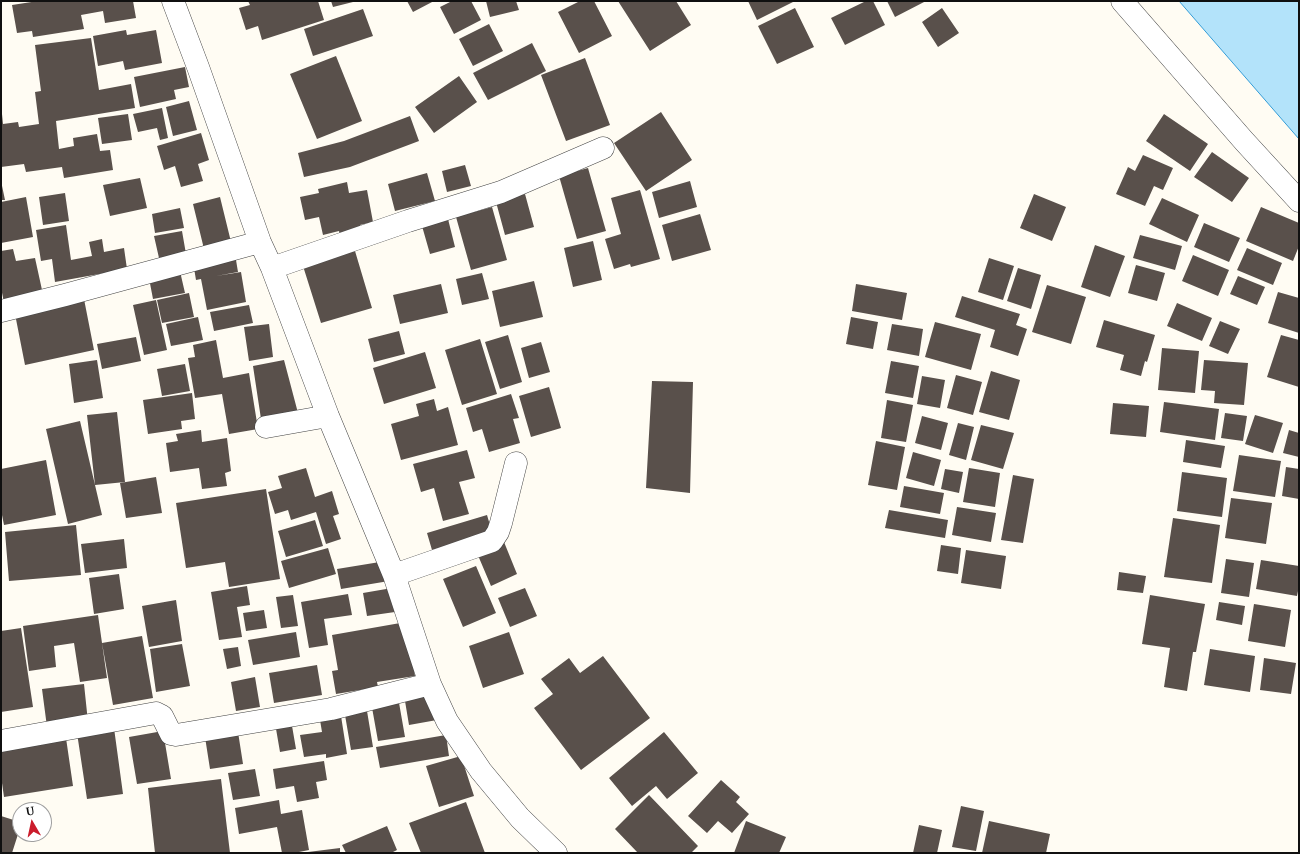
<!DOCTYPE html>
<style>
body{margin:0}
#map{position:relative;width:1300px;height:854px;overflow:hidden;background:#fffcf3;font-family:Merriweather,serif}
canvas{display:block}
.frame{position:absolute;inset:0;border:2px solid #101010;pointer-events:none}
.north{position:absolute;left:12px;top:802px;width:40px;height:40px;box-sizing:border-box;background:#fff;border:1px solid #9f9f9f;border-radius:50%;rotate:351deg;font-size:11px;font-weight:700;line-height:16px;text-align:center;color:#101010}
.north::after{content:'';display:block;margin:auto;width:14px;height:18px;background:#cb1c2c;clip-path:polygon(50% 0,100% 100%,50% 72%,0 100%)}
</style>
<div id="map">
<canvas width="1300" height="854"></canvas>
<div class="frame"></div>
<div class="north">U</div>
</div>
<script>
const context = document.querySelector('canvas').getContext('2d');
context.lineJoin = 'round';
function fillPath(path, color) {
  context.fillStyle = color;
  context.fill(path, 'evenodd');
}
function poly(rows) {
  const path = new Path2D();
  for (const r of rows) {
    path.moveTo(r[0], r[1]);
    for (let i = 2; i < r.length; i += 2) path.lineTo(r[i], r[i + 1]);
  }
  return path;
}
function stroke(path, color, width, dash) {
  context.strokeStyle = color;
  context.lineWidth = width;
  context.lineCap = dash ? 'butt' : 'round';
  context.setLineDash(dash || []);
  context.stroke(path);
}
const water = poly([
 [1179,1,1299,1,1299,139,1179,1]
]);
fillPath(water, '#b3e3fa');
stroke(water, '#359dd7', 1);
fillPath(poly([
 [38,1,133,1,136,18,105,23,103,11,81,15,84,29,33,37,32,31,17,33,12,5],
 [248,1,318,1,324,20,262,40,258,26,246,30,239,8,250,5],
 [331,1,353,1,353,2,333,7],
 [407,1,434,1,413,12],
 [452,1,471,1,481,20,454,34,440,7],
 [486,1,516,1,519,10,490,17],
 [580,1,594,1,612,36,579,53,558,12],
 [618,1,676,1,691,25,650,51],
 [748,1,795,1,757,20],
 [866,1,873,1,885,25,845,45,831,18],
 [887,1,926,1,895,17],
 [795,8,814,47,777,64,758,26],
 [942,8,959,33,938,47,922,22],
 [363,9,373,36,313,56,304,29],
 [489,24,503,51,473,66,459,39],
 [126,30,127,35,156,30,162,63,125,70,123,61,98,66,93,36],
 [91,38,99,90,131,84,135,108,56,121,59,149,74,146,73,138,97,134,100,151,110,150,113,170,64,178,62,167,26,172,24,164,1,167,1,115,2,114,3,124,18,122,19,127,39,124,35,92,41,91,35,45],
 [532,43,546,71,488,100,473,73],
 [336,56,362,121,317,139,290,74],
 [585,58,610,125,566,141,541,75],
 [185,67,189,87,174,90,176,99,140,107,134,77],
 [459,76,477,102,434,133,415,107],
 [189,101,197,130,173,136,166,107],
 [162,108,168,138,160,140,157,128,138,132,133,114],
 [661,112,692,160,646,191,614,143],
 [128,114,132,140,102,144,98,118],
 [1164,114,1208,144,1190,171,1146,141],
 [410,116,419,141,350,167,304,177,298,153,344,141],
 [201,133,209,160,198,164,203,181,181,187,175,166,164,170,157,146],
 [1212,152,1249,178,1232,202,1194,177],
 [1143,155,1173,168,1163,190,1154,186,1145,206,1116,194,1128,167,1135,171],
 [465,165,471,186,447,192,442,171],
 [588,168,606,231,577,239,559,176],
 [427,173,435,201,395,211,388,184],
 [140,178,147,208,110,216,103,185],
 [1,181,5,200,1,200],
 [690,181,697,207,659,218,652,192],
 [347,182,349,193,367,190,373,222,360,225,361,231,340,236,339,231,323,235,319,217,305,220,300,197,319,193,318,189],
 [640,190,660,259,631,267,630,264,614,269,605,239,621,234,611,198],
 [65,193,69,221,43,225,39,197],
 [525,194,534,227,505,235,496,202],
 [1034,194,1066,207,1052,241,1020,228],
 [26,197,33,237,1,243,1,202],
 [220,197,232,246,205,253,193,204],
 [1162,198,1199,215,1187,242,1149,224],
 [492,207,507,260,471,270,456,217],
 [1261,207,1299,223,1299,246,1293,261,1246,241],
 [180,208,184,228,155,233,152,214],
 [446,211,455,247,430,254,420,219],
 [700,214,711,250,672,261,662,225],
 [1204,223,1240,238,1229,262,1194,247],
 [66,225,71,260,92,256,89,242,102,239,104,252,124,248,127,269,55,282,52,259,41,261,36,230],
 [182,231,186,254,159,258,154,236],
 [1140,235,1182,246,1175,270,1133,258],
 [593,241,602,280,573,287,564,248],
 [1095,245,1125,256,1110,297,1081,287],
 [1247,248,1282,263,1273,285,1237,270],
 [13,249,16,261,35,258,44,299,5,307,1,288,1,251],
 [355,251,372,308,321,323,303,266],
 [235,254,238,272,216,276,241,272,246,302,207,310,201,279,196,280,193,262],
 [1193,255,1229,270,1218,296,1182,281],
 [989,258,1014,266,1003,300,978,292],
 [1136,265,1165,273,1157,301,1128,293],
 [179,267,185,293,153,299,148,273],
 [1018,268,1041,275,1031,309,1007,301],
 [482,273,489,299,462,305,456,279],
 [1238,276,1265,287,1257,305,1230,294],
 [534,281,543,317,500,327,492,291],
 [441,284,448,313,400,324,393,295],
 [856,284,907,293,902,320,852,311],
 [1047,285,1086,297,1071,344,1032,332],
 [1278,292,1299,298,1299,333,1268,323],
 [189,293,194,317,162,323,157,300],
 [962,296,1020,314,1016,325,1027,329,1018,356,990,347,995,330,955,317],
 [84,299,94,350,25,365,15,314],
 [156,300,167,350,144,355,133,305],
 [1177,303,1212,318,1202,341,1167,326],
 [249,305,253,323,214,331,210,312],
 [198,317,203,340,171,346,166,324],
 [851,317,878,322,873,349,846,344],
 [1104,320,1155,335,1147,362,1145,361,1141,376,1120,370,1124,355,1096,347],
 [1220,321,1240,329,1228,354,1209,346],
 [935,322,981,334,971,370,925,357],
 [269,324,273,357,249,361,244,327],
 [892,324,923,329,919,356,887,350],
 [399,331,405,354,374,362,368,339],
 [508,335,522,382,500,389,485,342],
 [1281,335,1299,340,1299,387,1267,377],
 [136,337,141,361,102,369,97,344],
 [480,339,497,394,462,405,445,350],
 [216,340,223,378,249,373,258,429,229,434,222,394,195,398,188,358,195,357,193,345],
 [541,342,550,372,529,378,521,348],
 [1162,348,1199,351,1195,393,1158,390],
 [425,352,436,388,384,404,373,368],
 [97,360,103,398,74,403,69,364],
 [284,360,298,413,261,419,253,366],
 [1204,360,1248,363,1244,405,1214,403,1215,391,1201,390],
 [891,361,919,366,913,398,885,393],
 [185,364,190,391,162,396,157,369],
 [991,371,1020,380,1009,420,979,412],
 [956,375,982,382,973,415,947,408],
 [922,376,945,380,940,408,917,404],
 [652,381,693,382,690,493,646,488],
 [549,387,561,428,531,437,519,396],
 [192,393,195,419,181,421,182,429,148,434,143,400],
 [511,394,519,418,513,419,520,443,489,452,482,429,473,432,466,408],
 [434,399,437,411,448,407,458,445,401,460,391,424,419,416,416,404],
 [887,400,913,405,906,442,881,438],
 [1164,402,1219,409,1215,440,1160,432],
 [1113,403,1149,406,1146,437,1110,434],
 [117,412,125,482,95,485,102,515,68,524,46,429,80,421,95,485,87,415],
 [1225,413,1247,416,1243,441,1221,438],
 [1255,415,1283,423,1273,453,1245,444],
 [922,416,948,423,941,450,915,443],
 [958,423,974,427,966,460,949,455],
 [981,425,1014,433,1003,469,971,460],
 [201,430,202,442,227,438,231,471,225,473,227,486,202,489,199,468,170,472,166,443,178,441,176,434],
 [1289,430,1299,433,1299,457,1283,453],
 [1186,440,1225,446,1221,468,1183,462],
 [876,441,905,447,897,490,868,485],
 [467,450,475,478,459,482,469,514,443,521,434,488,421,492,413,464],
 [913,452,941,460,934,486,906,478],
 [1239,455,1281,461,1275,497,1233,491],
 [46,460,56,515,4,525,1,510,1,469],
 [1286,467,1299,469,1299,499,1282,496],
 [306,468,315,497,332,491,339,514,333,516,341,539,326,544,316,512,291,520,288,510,275,514,268,492,282,488,278,476],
 [969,468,1000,473,995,507,963,502],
 [945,469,963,472,959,493,941,489],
 [1182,472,1227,478,1222,517,1177,511],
 [1013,475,1034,479,1023,543,1001,540],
 [156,477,162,513,126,518,120,483],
 [904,486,944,493,940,514,900,507],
 [266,489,280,579,229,587,225,562,186,568,176,503],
 [1231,498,1272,503,1266,544,1225,538],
 [957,507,996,513,991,542,952,535],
 [889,510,948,520,945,538,885,528],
 [487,515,492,532,432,550,427,533],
 [1173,518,1220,525,1212,583,1164,577],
 [315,520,323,546,286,557,278,531],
 [76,525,81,575,9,581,5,532],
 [124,539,127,568,85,573,81,544],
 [504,542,517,574,491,586,477,553],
 [941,545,961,548,958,574,937,571],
 [328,548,336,574,289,588,281,561],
 [966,550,1006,556,1001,589,961,583],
 [1226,559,1254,563,1249,597,1221,593],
 [1261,560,1299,566,1299,586,1297,596,1256,589],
 [386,561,389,581,341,589,337,569],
 [476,566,496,613,463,627,443,579],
 [1119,572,1146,576,1143,593,1117,590],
 [119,574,124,609,94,614,89,578],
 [247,586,250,605,237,607,242,637,219,640,211,592],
 [392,588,395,612,367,616,363,593],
 [525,588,537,616,510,627,498,598],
 [348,594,352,615,324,619,328,645,309,648,301,602],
 [293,595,298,626,281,628,276,597],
 [1150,595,1205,604,1196,652,1193,652,1187,691,1164,687,1170,648,1142,644],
 [176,600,182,641,149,647,142,606],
 [1219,602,1245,606,1242,625,1216,620],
 [1254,604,1291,610,1285,647,1248,641],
 [264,610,267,628,246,631,243,613],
 [98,615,107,678,80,682,74,643,54,646,56,667,29,671,23,626],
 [406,622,415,676,377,682,378,687,336,694,332,671,338,670,332,635],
 [21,628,33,707,1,712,1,631],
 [296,632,300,657,253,665,248,640],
 [509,632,524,674,483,688,469,646],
 [142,636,153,698,113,705,102,643],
 [182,644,190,686,156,692,150,649],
 [238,647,241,666,227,669,223,649],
 [1210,649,1255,656,1250,692,1204,685],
 [603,656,650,718,581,770,534,708,553,694,541,679,569,658,580,673],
 [1264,658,1296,663,1291,694,1260,690],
 [317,665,322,695,274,703,269,673],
 [255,677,260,707,236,711,231,682],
 [84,684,88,722,47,727,42,689],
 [432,690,437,720,409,725,404,695],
 [398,697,405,737,378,741,371,702],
 [367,711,373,747,351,750,345,715],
 [341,716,347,754,326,758,326,754,304,757,300,735,322,732,320,720],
 [291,720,296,749,280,752,275,723],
 [114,728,123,794,87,799,77,733],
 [163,731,171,779,137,784,129,737],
 [238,732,243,764,210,769,205,737],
 [664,732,698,773,667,799,656,786,632,806,609,778],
 [446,735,449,756,380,768,376,747],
 [66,738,73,786,4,797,1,776,1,747],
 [461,756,474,796,439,807,426,766],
 [324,761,327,780,316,782,319,798,297,802,294,786,276,789,273,769],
 [255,769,260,796,233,800,228,773],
 [221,779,230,853,155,853,148,788],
 [721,780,740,797,736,802,749,814,732,833,718,821,707,833,688,816],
 [649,795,698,846,691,853,638,853,615,829],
 [279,800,281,814,302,810,309,850,294,853,282,853,277,827,239,834,235,808],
 [466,802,485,853,421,853,409,823],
 [961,806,984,811,976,851,952,847],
 [1,816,20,822,20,828,12,853,1,853],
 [746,821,786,837,779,853,734,853],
 [989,821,1050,834,1046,853,982,853],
 [919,825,942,830,937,853,913,853],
 [387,826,397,850,391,853,346,853,342,845],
 [340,848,340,853,308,853,308,852]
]), '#59504b');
const minor = poly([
 [173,1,198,67,260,242,272,268,328,416,394,575,430,684,447,721,481,771,520,818,556,853],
 [1122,1,1244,141,1299,201],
 [272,268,408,221,501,192,603,148],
 [1,311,65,295,260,242],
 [266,427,328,416],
 [394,575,492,541,498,532,501,523,516,463],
 [1,741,156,713,162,716,171,734,176,735,331,709,430,684]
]);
stroke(minor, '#434343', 23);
stroke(minor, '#fff', 22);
</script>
